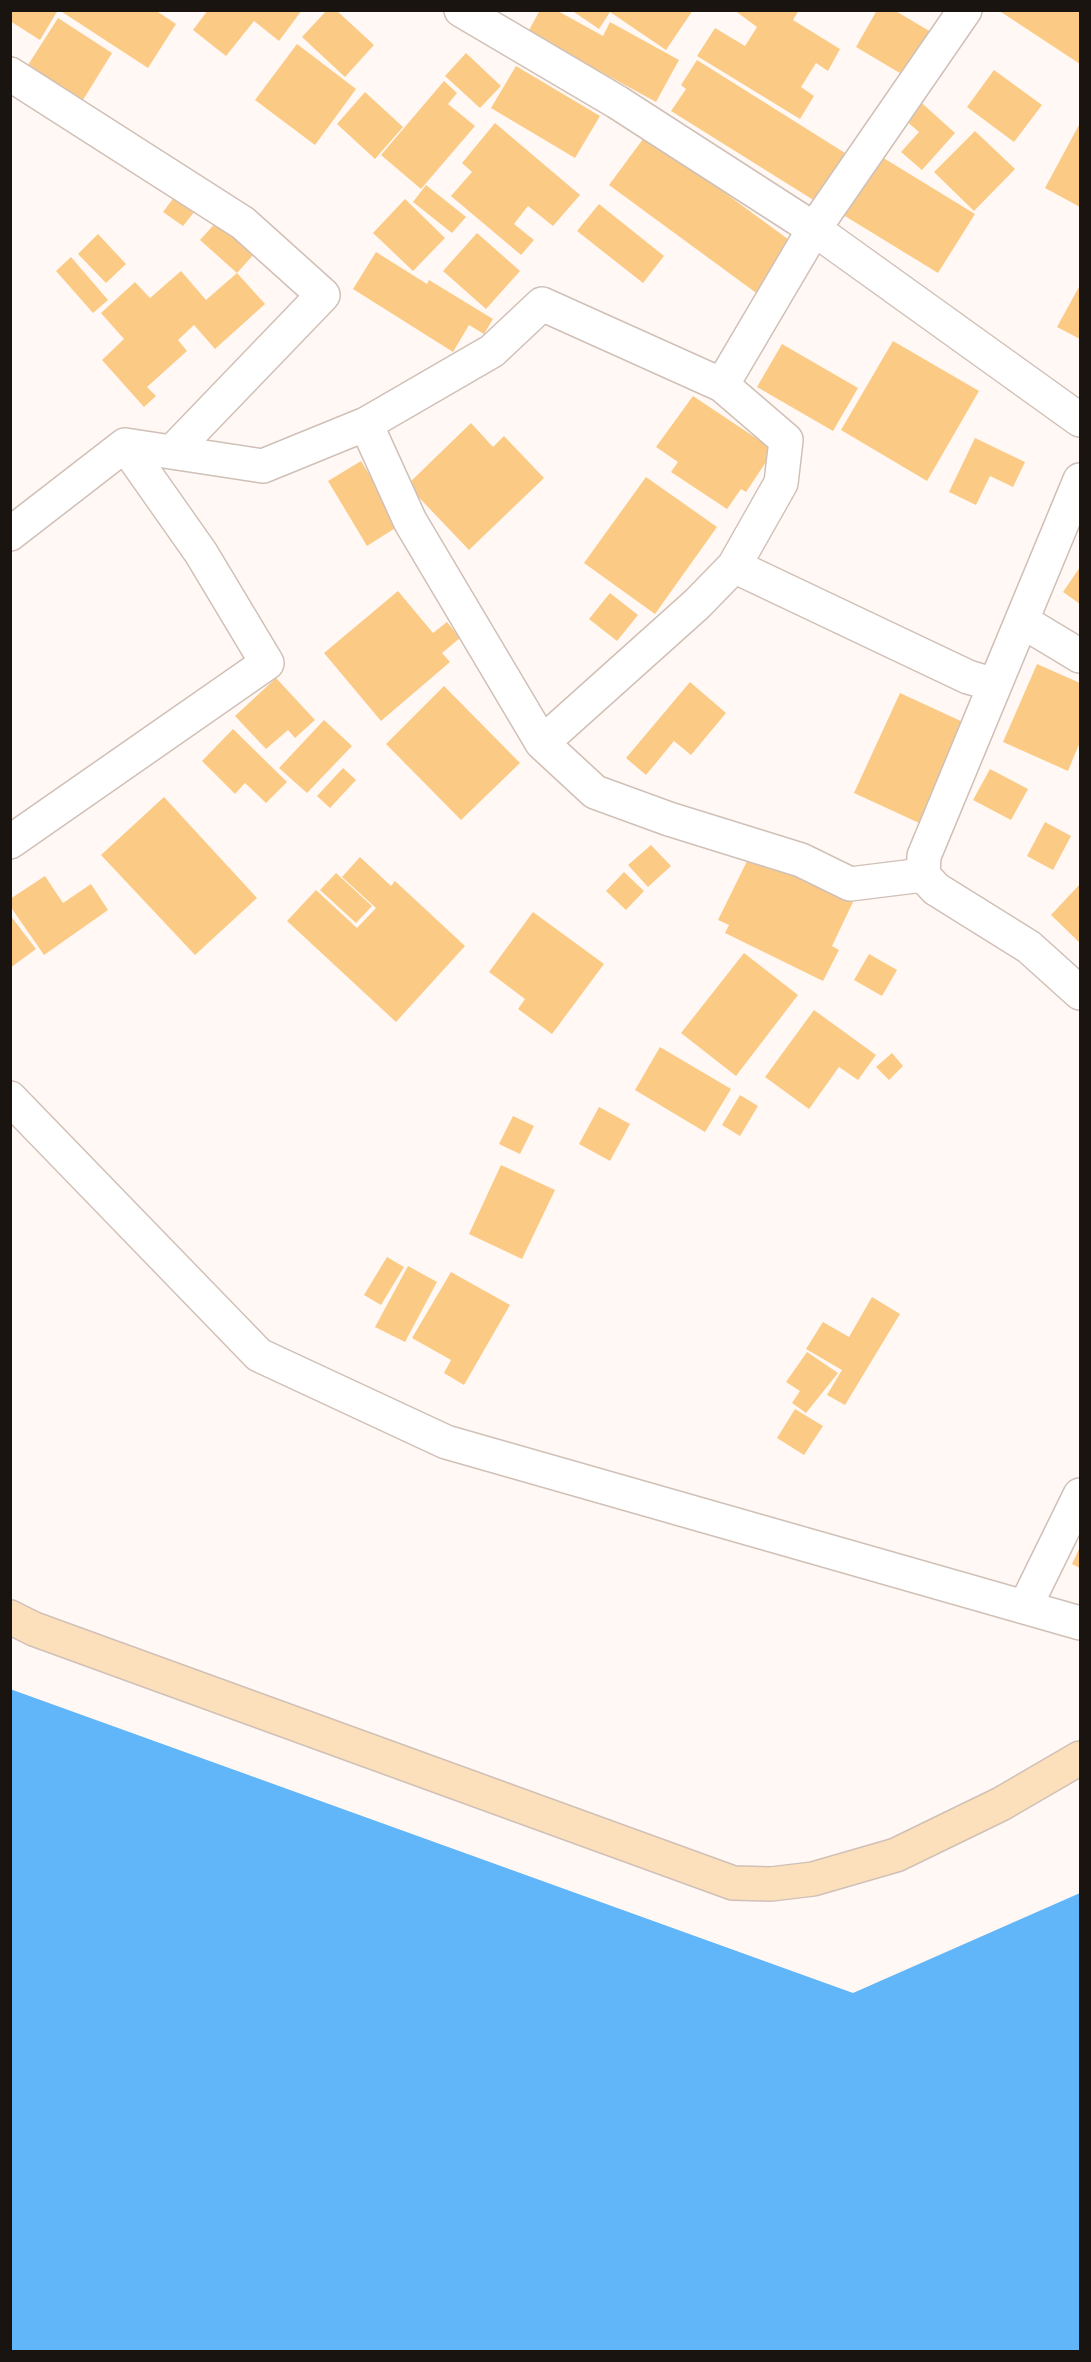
<!DOCTYPE html>
<style>
body{margin:0}
#map{position:relative;width:1091px;height:2362px;overflow:hidden;background:#fff8f4;font-family:"DejaVu Sans",sans-serif}
canvas{display:block}
.frame{position:absolute;inset:0;border:12px solid #1a1411;pointer-events:none}
</style>
<div id="map">
<canvas width="1091" height="2362"></canvas>
<div class="frame"></div>
</div>
<script>
const context = document.querySelector('canvas').getContext('2d');
context.lineJoin = 'round';
function fillPath(path, color) {
  context.fillStyle = color;
  context.fill(path, 'evenodd');
}
function poly(rows) {
  const path = new Path2D();
  for (const r of rows) {
    path.moveTo(r[0], r[1]);
    for (let i = 2; i < r.length; i += 2) path.lineTo(r[i], r[i + 1]);
  }
  return path;
}
function stroke(path, color, width, dash) {
  context.strokeStyle = color;
  context.lineWidth = width;
  context.lineCap = dash ? 'butt' : 'round';
  context.setLineDash(dash || []);
  context.stroke(path);
}
fillPath(poly([
 [10,1689,853,1993,1080,1893,1080,2351,11,2351]
]), '#61b6f9');
fillPath(poly([
 [10,10,58,10,40,40,10,21],
 [59,10,155,10,176,24,148,68],
 [208,10,302,10,279,41,254,21,226,56,193,30],
 [327,10,336,10,374,45,345,77,302,37],
 [540,10,556,10,603,36,610,22,679,60,656,102,528,32],
 [571,10,693,10,666,50,610,12,599,29],
 [734,10,799,10,793,20,840,49,828,71,816,63,801,87,814,96,800,119,697,56,715,28,745,46,757,27],
 [877,10,894,10,936,35,910,79,856,47],
 [998,10,1080,10,1080,64],
 [58,18,112,53,83,100,28,65],
 [297,44,356,89,315,145,255,100],
 [466,53,501,86,480,108,445,76],
 [697,60,853,158,823,206,671,111,686,89,681,85],
 [516,66,600,116,575,158,491,108],
 [994,70,1042,105,1014,142,967,107],
 [444,81,457,93,448,104,475,126,421,189,381,155],
 [365,92,403,127,375,159,337,124],
 [914,96,955,133,922,170,901,152,919,132,898,114],
 [495,123,580,195,553,226,528,206,514,224,534,240,521,255,451,196,472,172,462,163],
 [1080,123,1080,207,1045,188],
 [975,131,1015,169,974,211,934,172],
 [646,135,796,245,759,295,609,185],
 [877,154,975,214,938,273,840,213],
 [426,185,466,217,452,233,413,202],
 [175,196,195,211,183,226,163,212],
 [405,199,445,238,413,271,373,233],
 [599,204,664,256,643,283,577,231],
 [219,219,255,253,237,273,265,304,215,349,194,325,178,340,187,351,147,387,156,396,144,407,102,360,124,339,101,313,135,282,150,298,181,271,206,300,237,273,200,240],
 [477,233,520,271,486,309,443,271],
 [98,234,126,264,106,283,78,254],
 [376,252,427,284,429,280,493,319,484,334,469,325,453,352,353,289],
 [71,257,108,300,93,313,56,271],
 [1080,285,1080,339,1057,327],
 [893,341,979,391,927,481,841,430],
 [782,344,858,388,833,431,757,387],
 [693,396,774,450,746,492,741,489,727,509,671,472,678,462,656,447],
 [471,423,493,447,504,436,544,478,469,550,407,485],
 [975,438,1025,462,1013,487,990,476,976,505,949,492],
 [361,461,400,525,367,546,328,481],
 [646,477,717,527,655,614,584,563],
 [1080,567,1080,604,1063,592],
 [398,591,433,633,447,622,460,638,442,653,450,662,381,721,324,653],
 [610,593,638,615,617,641,589,619],
 [1037,664,1080,683,1080,742,1068,771,1003,742],
 [276,678,315,720,295,738,288,730,266,749,235,716],
 [690,682,726,713,691,755,674,741,646,775,626,758],
 [444,686,520,763,461,820,386,744],
 [900,693,976,728,930,828,854,793],
 [324,720,352,746,307,793,279,768],
 [233,729,287,782,266,803,245,783,235,794,202,761],
 [343,768,356,780,330,808,317,796],
 [990,769,1028,789,1011,820,973,800],
 [164,797,257,898,195,955,101,855],
 [1045,822,1071,836,1053,870,1027,856],
 [651,845,671,866,648,887,628,865],
 [752,851,853,902,832,946,839,950,823,981,725,933,729,925,718,920],
 [360,857,391,886,395,881,465,946,396,1022,287,921,316,890,357,928,376,908,342,877],
 [624,872,644,891,626,910,606,891],
 [336,873,372,906,356,923,320,890],
 [45,876,63,903,91,884,108,910,44,955,10,906,10,899],
 [1080,884,1080,943,1051,915],
 [533,912,604,964,552,1034,518,1009,525,999,489,972],
 [10,915,36,949,10,968],
 [744,953,798,995,736,1076,681,1033],
 [869,954,897,970,882,996,854,980],
 [814,1010,876,1055,858,1080,839,1067,809,1109,765,1077],
 [660,1047,731,1089,705,1132,635,1090],
 [892,1053,903,1066,889,1080,876,1067],
 [740,1095,758,1106,740,1136,722,1125],
 [599,1107,630,1124,610,1161,579,1144],
 [513,1116,534,1126,520,1154,499,1144],
 [501,1165,555,1190,522,1259,469,1234],
 [387,1257,404,1267,381,1305,364,1295],
 [408,1266,437,1282,405,1342,375,1327],
 [451,1272,510,1305,464,1385,444,1373,451,1360,412,1338],
 [872,1297,900,1314,845,1405,827,1395,842,1370,806,1349,823,1322,849,1337],
 [807,1352,838,1373,806,1413,792,1403,800,1391,786,1382],
 [795,1409,823,1426,804,1455,777,1438],
 [1080,1547,1080,1568,1072,1564]
]), '#fbcb86');
const street = poly([
 [461,10,617,102,814,229,1080,420],
 [10,74,243,223,323,295,172,452],
 [722,385,814,229,965,10],
 [366,424,410,521,542,743,595,792,669,819,801,860,850,884,923,875],
 [125,445,263,466,366,424,492,351,542,304,722,385,786,440,781,483,734,566,697,604,542,743],
 [1080,480,924,856,923,875,936,889,1029,947,1080,993],
 [10,534,125,445,201,553,267,663,10,842],
 [734,566,968,677,995,685],
 [1022,621,1080,656],
 [10,1098,259,1355,446,1442,1080,1623],
 [1025,1607,1080,1495]
]);
const secondary = poly([
 [10,1617,34,1629,733,1883,771,1884,813,1879,896,1855,1001,1804,1080,1758]
]);
stroke(street, '#d0c0b7', 36);
stroke(secondary, '#d0c0b7', 36);
stroke(street, '#fff', 33);
stroke(secondary, '#fce0bb', 33);
</script>
